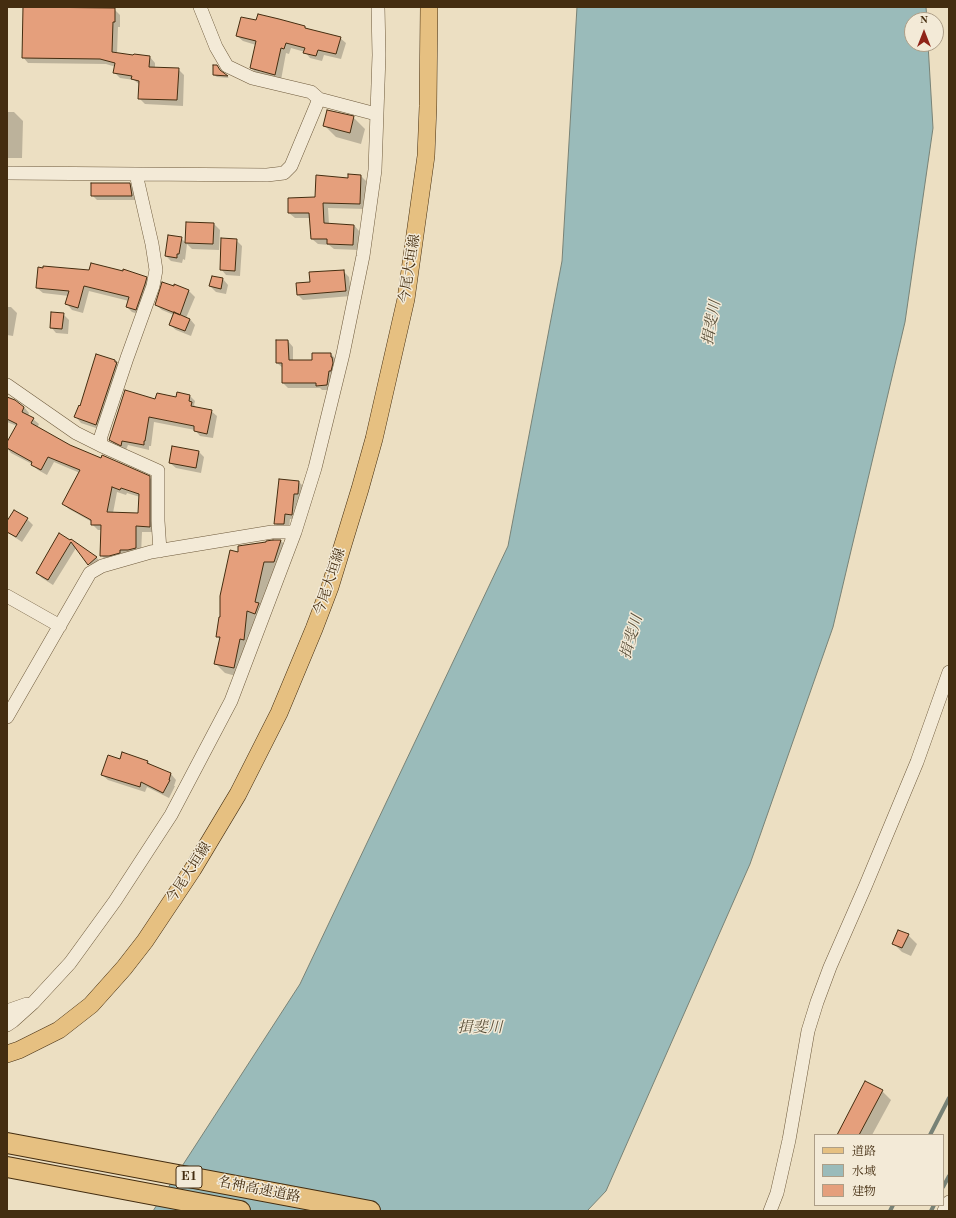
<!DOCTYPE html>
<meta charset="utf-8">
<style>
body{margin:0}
#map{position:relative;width:956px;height:1218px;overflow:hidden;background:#ecdfc2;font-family:"Old Standard TT","Noto Serif JP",serif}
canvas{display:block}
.frame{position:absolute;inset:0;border:8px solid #442d10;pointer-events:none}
.legend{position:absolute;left:814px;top:1134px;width:130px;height:72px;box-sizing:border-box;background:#f3ead7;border:1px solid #ad9e87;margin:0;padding:5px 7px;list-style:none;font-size:12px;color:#442d10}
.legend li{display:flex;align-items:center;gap:8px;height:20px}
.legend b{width:20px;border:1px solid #ad9e87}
.north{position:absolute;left:904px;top:12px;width:40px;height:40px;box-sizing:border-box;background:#f3ead7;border:1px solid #ad9e87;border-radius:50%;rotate:0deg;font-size:11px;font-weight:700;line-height:16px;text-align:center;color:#442d10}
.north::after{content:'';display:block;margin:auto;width:14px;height:18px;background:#8f2418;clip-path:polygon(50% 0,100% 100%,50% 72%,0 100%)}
</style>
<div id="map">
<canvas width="956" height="1218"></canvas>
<div class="frame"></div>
<ul class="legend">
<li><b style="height:5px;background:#e6c081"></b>道路</li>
<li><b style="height:11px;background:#9abbba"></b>水域</li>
<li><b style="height:11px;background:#e59f7c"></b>建物</li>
</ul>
<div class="north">N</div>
</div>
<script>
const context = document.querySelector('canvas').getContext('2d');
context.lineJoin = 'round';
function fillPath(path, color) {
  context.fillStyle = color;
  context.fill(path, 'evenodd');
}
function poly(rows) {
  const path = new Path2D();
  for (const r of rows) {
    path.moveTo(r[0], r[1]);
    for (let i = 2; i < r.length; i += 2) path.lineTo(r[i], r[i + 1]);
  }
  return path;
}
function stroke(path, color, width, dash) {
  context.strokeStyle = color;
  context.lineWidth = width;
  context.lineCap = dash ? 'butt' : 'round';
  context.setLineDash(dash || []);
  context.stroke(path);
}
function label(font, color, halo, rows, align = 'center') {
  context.font = font + ' "Old Standard TT","Noto Serif JP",serif';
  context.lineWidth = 3;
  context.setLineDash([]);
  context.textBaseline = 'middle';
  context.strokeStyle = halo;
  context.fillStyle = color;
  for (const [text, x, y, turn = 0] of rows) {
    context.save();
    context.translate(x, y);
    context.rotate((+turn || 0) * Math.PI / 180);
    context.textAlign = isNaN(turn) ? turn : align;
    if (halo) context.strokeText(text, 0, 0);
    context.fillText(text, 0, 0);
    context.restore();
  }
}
const water = poly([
 [577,7,926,7,927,20,912,20,912,44,928,44,933,128,905,322,833,627,750,864,606,1191,587,1211,153,1211,300,984,508,546,562,261,577,7]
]);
fillPath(water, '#9abbba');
stroke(water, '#788276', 1);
fillPath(poly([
 [23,7,76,7,114,9,120,15,120,27,118,27,117,54,150,57,155,63,155,68,178,69,184,75,183,106,145,104,139,98,140,85,134,80,120,78,115,73,116,67,106,64,28,63,23,57],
 [257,22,304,27,307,29,340,38,346,43,341,59,324,55,322,61,310,58,305,52,291,48,289,54,286,53,281,80,257,74,251,68,256,45,243,41,237,36],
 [217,66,222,73,229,78,217,77,214,75],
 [7,112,14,112,23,121,22,158,7,158],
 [353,117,365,129,361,144,336,137,324,125],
 [361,176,366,181,365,209,328,208,329,224,354,225,359,231,359,250,334,249,329,245,318,244,312,239,310,218,295,218,289,213,349,179],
 [129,184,134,189,136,200,97,200,92,195],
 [214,224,220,230,219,250,192,249,187,244,185,260,183,259,182,263,171,261,166,256,181,238,186,243],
 [236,240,242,246,240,276,226,275,221,269],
 [343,271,349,277,351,296,303,300,298,295,311,283],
 [146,278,152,284,141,315,132,312,127,307,129,301,89,291,83,313,72,310,67,304,69,296,43,293,37,288],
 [223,279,228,285,226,294,216,292,210,286],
 [175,286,189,291,195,297,186,318,190,319,195,325,191,336,176,330,170,325,174,315,162,310,156,305,174,288],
 [7,307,11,307,17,313,13,336,7,335],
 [63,314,69,320,68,334,56,333,51,327],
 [277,341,288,341,293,347,293,361,313,361,331,354,336,359,332,390,322,390,320,388,288,388,283,383,283,368,277,363],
 [115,361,122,369,102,430,81,423,76,417,80,407],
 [190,396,195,401,194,405,197,408,211,411,217,416,213,438,200,436,195,430,154,422,151,446,149,446,149,450,128,445,126,450,115,445,110,440,156,401],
 [7,398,24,407,29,413,28,416,33,419,39,424,37,428,69,446,149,477,155,483,156,532,142,532,141,554,107,561,101,555,102,530,98,530,92,524,92,522,69,509,63,504,80,473,54,462,47,475,38,470,32,464,11,453,7,448,7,444,17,426,7,422],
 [117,492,126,495,127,493,140,497,139,514,113,513],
 [199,452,204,457,201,473,176,468,170,463],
 [280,480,299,482,304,487,297,519,290,519,289,529,281,529,276,524],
 [27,519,33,525,22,542,7,532,7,523],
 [71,540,97,558,102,563,94,569,76,548,53,585,42,578,37,573],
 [273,541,281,541,291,551,243,678,225,673,215,663,220,640,217,636,221,618,239,553],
 [123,754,148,762,152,766,171,774,176,780,174,786,175,786,169,798,147,787,145,792,108,780,102,775,121,760],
 [908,935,917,944,911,956,902,952,893,943],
 [882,1091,891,1100,872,1135,838,1135]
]), '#0003');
stroke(poly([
 [930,1135,949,1098],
 [943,1187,949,1176],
 [890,1211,893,1205],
 [931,1211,934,1205]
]), '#788276', 4);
const building = poly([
 [23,7,115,8,115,22,113,22,112,52,133,55,134,54,150,56,149,67,179,68,177,100,138,99,139,81,131,79,132,76,113,73,115,63,100,59,22,58,23,7],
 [258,14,279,19,305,26,305,28,341,37,336,54,318,50,316,56,303,53,305,48,286,43,284,49,281,48,275,75,250,68,256,41,236,36,241,17,256,20,258,14],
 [213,65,217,65,220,70,228,76,213,75,213,65],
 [327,110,354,116,350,133,323,126,327,110],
 [348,174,361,175,360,204,323,203,324,223,354,225,353,245,327,244,327,239,311,239,309,213,288,213,288,198,315,197,316,175,348,178,348,174],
 [91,183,130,183,132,196,91,196,91,183],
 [186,222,214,223,213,244,185,243,186,222],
 [168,235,182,237,179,254,177,254,177,258,165,256,168,235],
 [221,238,237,239,235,271,220,270,221,238],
 [91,263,123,271,123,269,147,277,145,284,136,310,126,307,129,297,84,286,78,308,65,304,69,291,36,288,38,267,43,268,43,266,89,270,91,263],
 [344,270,346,291,297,295,296,283,310,282,309,272,344,270],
 [212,276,223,278,221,289,209,286,212,276],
 [162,282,174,286,174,284,189,290,180,315,155,305,162,282],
 [51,312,64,313,62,329,50,328,51,312],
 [174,312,190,319,185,331,169,325,174,312],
 [276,340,288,340,289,360,312,360,312,353,331,353,331,357,332,357,333,363,331,371,329,371,327,385,316,386,316,383,282,383,282,363,276,363,276,340],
 [96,354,115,360,115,362,117,362,96,425,74,417,79,405,80,406,96,354],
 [125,390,155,399,157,393,176,397,177,392,190,395,189,401,192,402,191,406,212,410,207,434,194,431,194,426,149,417,145,441,144,441,144,445,122,441,121,446,109,440,125,390],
 [7,397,15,400,24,407,22,412,34,418,31,423,70,445,101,458,102,455,150,476,150,527,136,526,136,548,128,550,120,550,120,553,109,556,100,556,101,525,91,525,91,520,62,504,80,470,48,457,41,470,31,465,32,462,7,448,7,442,17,424,7,419,7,397],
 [112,487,120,490,121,488,139,494,138,513,107,512,112,487],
 [172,446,199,451,196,468,169,463,172,446],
 [279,479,299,481,298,494,294,494,292,515,285,514,284,524,274,524,279,479],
 [14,510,28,518,16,537,7,532,7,521,14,510],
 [59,533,70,540,71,539,97,557,88,565,71,542,48,580,36,573,59,533],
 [273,540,281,540,274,562,264,562,255,602,259,603,255,614,247,611,244,640,240,639,234,668,214,664,220,637,216,637,219,617,220,617,220,596,230,550,238,552,238,546,266,542,266,541,273,540],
 [122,752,148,761,147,763,171,773,169,780,170,780,163,793,141,782,140,787,101,775,108,755,120,759,122,752],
 [898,930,909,934,902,948,892,944,898,930],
 [865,1081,883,1090,859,1135,837,1135,865,1081]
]);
fillPath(building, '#e59f7c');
stroke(building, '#442d10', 1);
const minor = poly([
 [200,7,216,47,227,66,252,78,311,92,319,99,376,114],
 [7,173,267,175,284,173,291,166,319,99],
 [7,385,76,433,100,445,158,471,158,521,160,551],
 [100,445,101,436,127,358,153,286,156,270,152,244,136,174],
 [7,596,60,626],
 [7,717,90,573,102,566,151,552,272,532,295,532],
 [7,1011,27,1004],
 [7,1025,13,1021,33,1003,70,963,115,901,171,815,231,701,295,532,315,468,343,354,363,256,375,170,379,55,378,7],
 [770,1211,777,1193,789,1140,808,1031,817,1002,830,967,865,887,917,762,949,672],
 [944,1211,949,1202]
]);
const major = poly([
 [7,1054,19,1050,59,1030,91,1005,124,968,145,941,193,869,238,794,279,713,314,629,330,587,360,489,374,439,406,299,426,156,428,106,429,7]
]);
const highway = poly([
 [7,1143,370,1211],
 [7,1167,240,1211]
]);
stroke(minor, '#6e5a3c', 14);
stroke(major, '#442d10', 18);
stroke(highway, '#442d10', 22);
stroke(minor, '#f3ead7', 13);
stroke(major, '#e6c081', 17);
stroke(highway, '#e6c081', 20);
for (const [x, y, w] of [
 [189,1177,26]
]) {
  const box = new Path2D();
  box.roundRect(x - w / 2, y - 11, w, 22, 3);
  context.fillStyle = '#f3ead7';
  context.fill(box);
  stroke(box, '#442d10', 1);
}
label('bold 13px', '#442d10', null, [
 ["E1",189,1177]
]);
label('14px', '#442d10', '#f3ead7', [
 ["今尾大垣線",410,269,-81],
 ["今尾大垣線",330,582,-71],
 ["今尾大垣線",189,873,-57],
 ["名神高速道路",259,1190,11]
]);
label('italic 15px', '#5a503a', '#f3ead7', [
 ["揖斐川",712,323,-80],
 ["揖斐川",632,637,-74],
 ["揖斐川",480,1028]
]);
</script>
